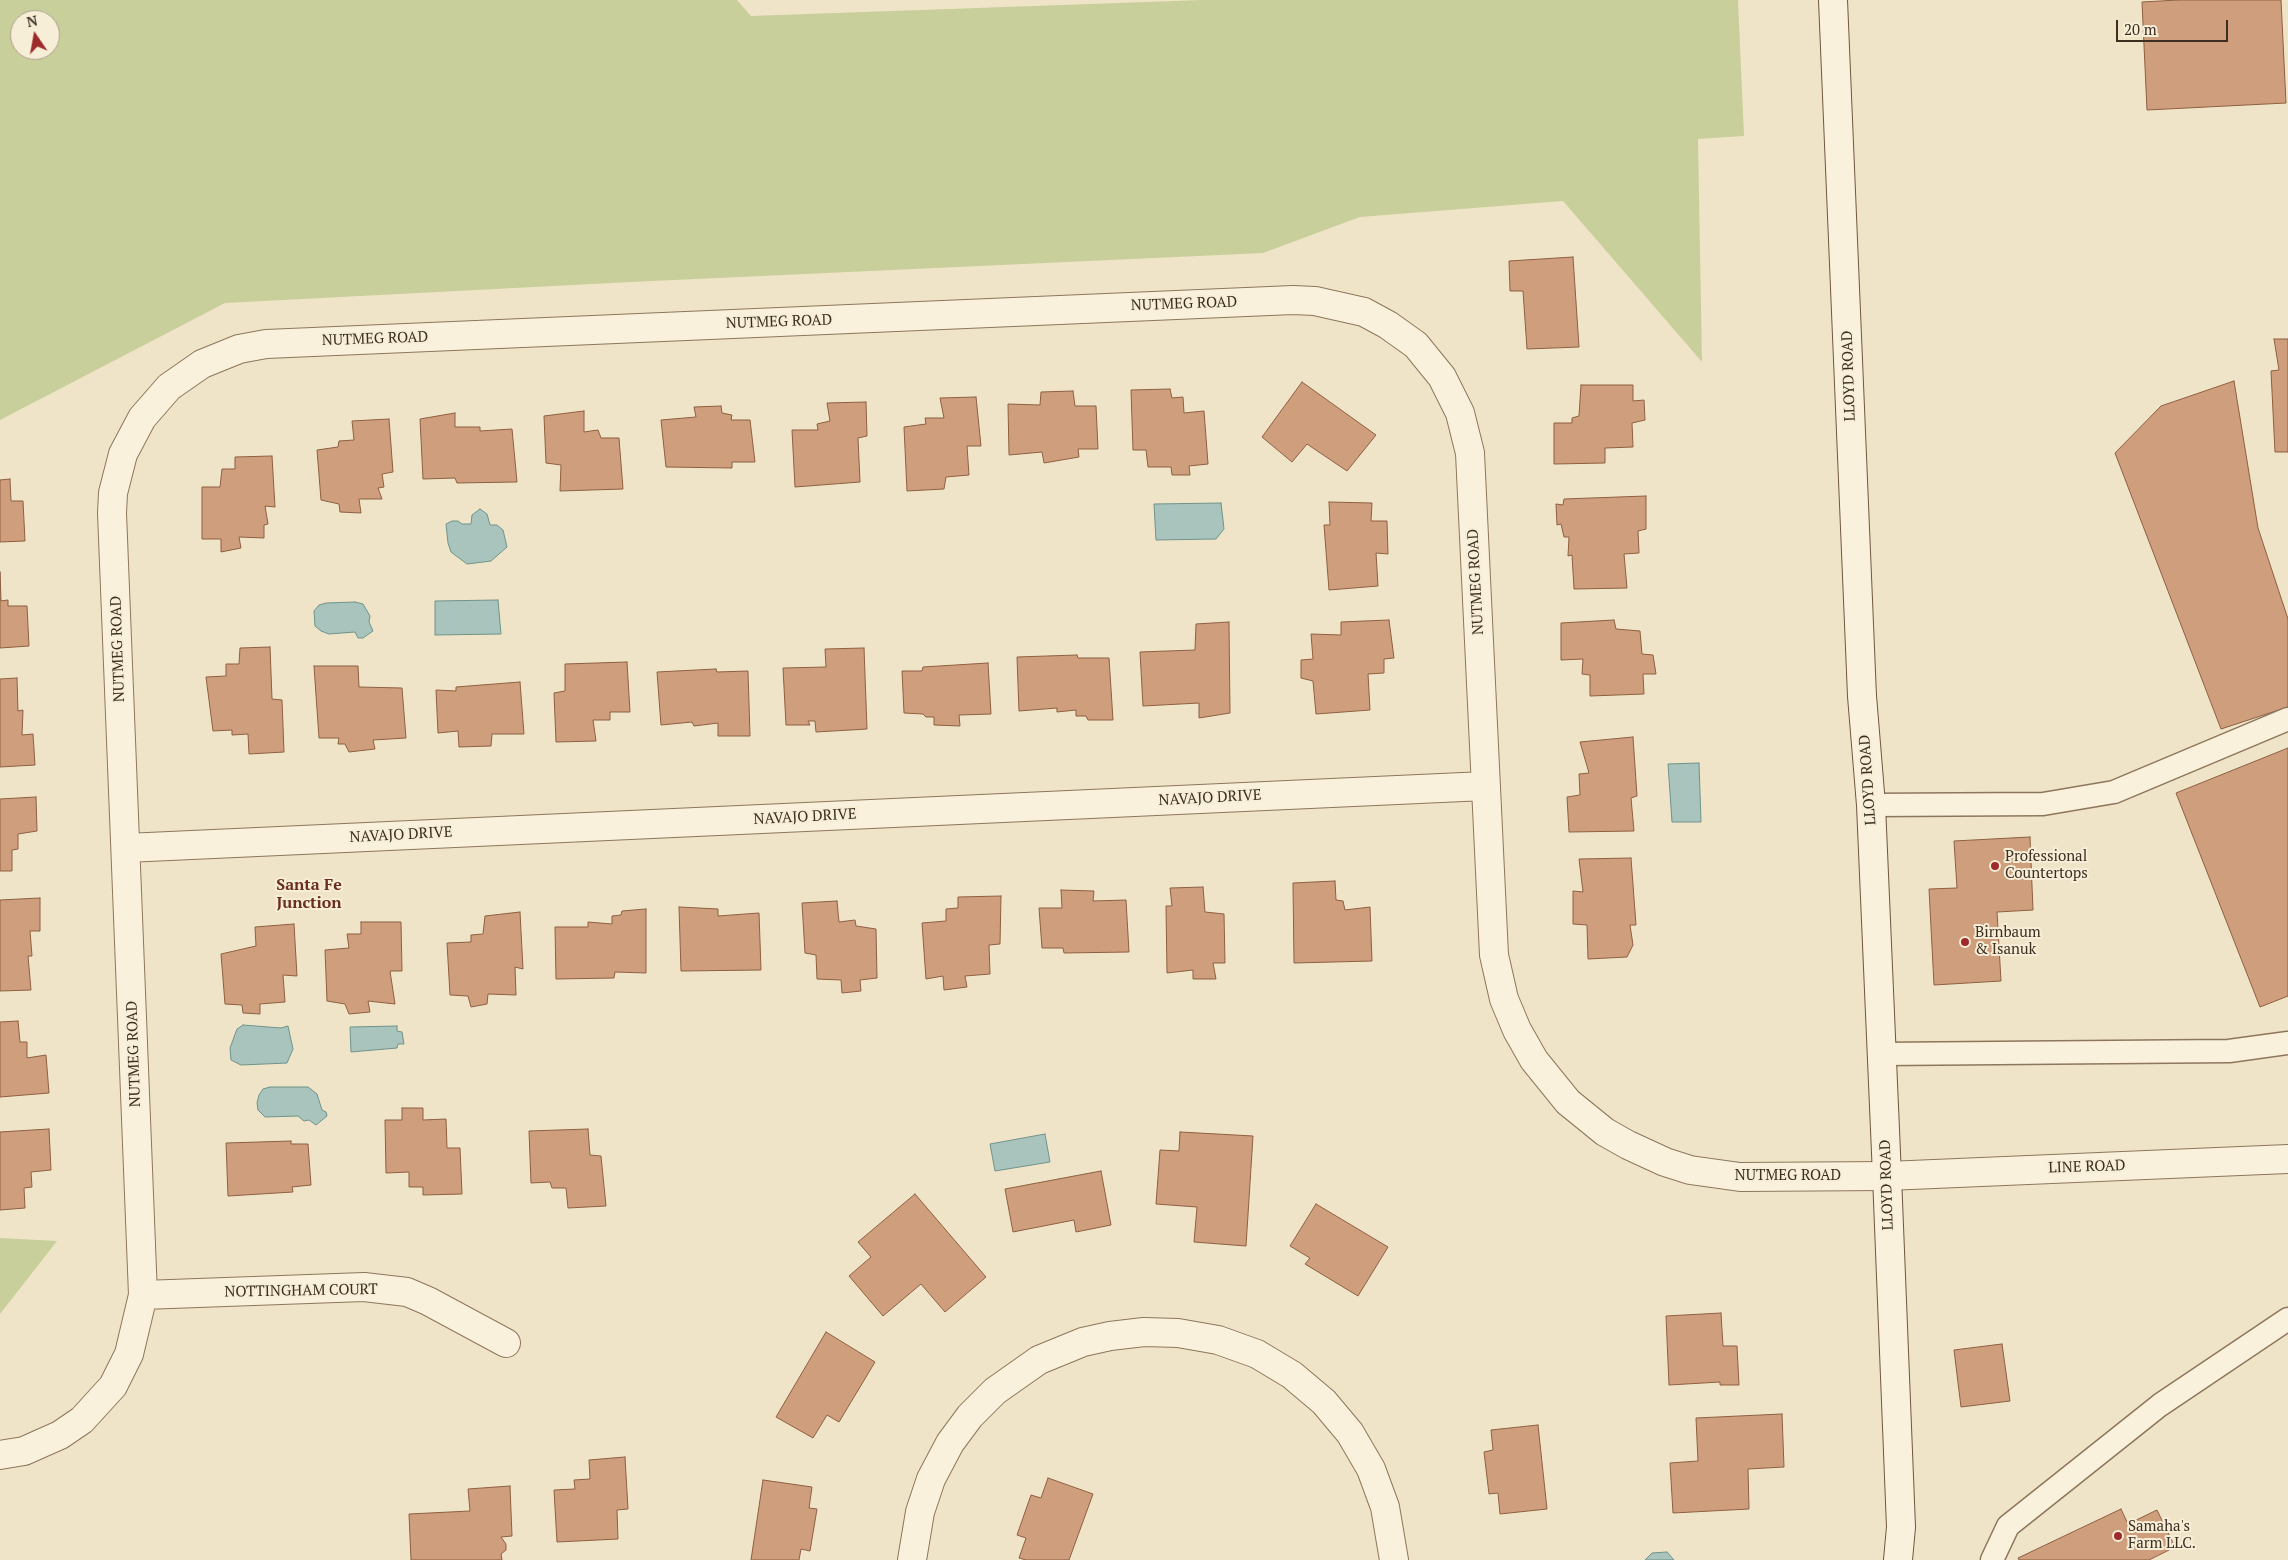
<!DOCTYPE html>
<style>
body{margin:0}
#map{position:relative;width:2288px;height:1560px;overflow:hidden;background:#f0e4c8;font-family:"PT Serif",serif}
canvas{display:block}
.north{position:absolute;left:10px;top:10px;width:50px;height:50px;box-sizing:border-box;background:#f7eed8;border:1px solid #ada18e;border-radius:50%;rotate:348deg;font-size:14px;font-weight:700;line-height:20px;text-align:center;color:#3d2e20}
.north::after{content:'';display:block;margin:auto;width:18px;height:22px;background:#9e2a2b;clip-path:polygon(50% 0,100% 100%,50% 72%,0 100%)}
.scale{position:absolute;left:2116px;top:20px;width:112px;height:22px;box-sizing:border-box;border:2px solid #3d2e20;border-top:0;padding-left:6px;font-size:15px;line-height:18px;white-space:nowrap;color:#3d2e20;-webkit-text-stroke:4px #f7eed8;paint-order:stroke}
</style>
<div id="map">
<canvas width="2288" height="1560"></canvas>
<div class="north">N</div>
<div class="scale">20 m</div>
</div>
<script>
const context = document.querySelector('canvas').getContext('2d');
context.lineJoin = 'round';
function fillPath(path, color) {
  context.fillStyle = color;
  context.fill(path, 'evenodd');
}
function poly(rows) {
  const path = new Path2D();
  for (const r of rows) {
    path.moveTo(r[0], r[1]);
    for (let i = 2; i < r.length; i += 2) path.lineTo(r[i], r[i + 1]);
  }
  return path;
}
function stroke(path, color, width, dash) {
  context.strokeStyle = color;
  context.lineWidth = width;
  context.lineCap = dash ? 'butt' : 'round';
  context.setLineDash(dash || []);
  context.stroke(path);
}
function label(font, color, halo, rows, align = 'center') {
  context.font = font + ' "PT Serif",serif';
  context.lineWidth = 4;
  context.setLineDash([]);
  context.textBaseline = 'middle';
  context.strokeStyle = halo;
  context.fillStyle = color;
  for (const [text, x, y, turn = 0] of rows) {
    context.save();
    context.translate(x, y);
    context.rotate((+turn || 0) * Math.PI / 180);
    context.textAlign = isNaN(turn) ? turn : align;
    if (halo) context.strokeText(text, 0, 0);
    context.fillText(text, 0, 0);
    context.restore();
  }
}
fillPath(poly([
 [0,0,737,0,751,16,1202,0,1738,0,1744,136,1698,139,1702,362,1563,201,1360,217,1263,253,631,282,225,303,0,420],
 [20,20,50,20,50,50,20,50],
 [0,1238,57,1241,0,1314]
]), '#c9cf9b');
const water = poly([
 [1221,503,1224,529,1216,539,1156,540,1154,504,1221,503],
 [480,509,487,514,490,525,497,525,503,530,507,547,491,561,467,564,451,552,448,543,446,524,452,521,458,521,462,524,471,524,472,515,480,509],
 [498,600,501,634,435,635,435,601,498,600],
 [355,602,363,604,370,616,369,622,373,631,363,638,358,638,355,632,329,634,321,631,315,626,314,611,319,605,326,603,355,602],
 [1699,763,1701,822,1672,822,1668,764,1699,763],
 [243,1025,281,1028,288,1026,293,1049,287,1063,241,1065,231,1060,230,1048,237,1029,243,1025],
 [397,1026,397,1031,402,1032,404,1044,398,1044,397,1048,351,1052,350,1027,397,1026],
 [270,1087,308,1087,317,1094,322,1110,326,1112,327,1116,316,1125,309,1120,304,1121,298,1116,265,1117,258,1110,257,1103,259,1095,263,1089,270,1087],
 [1045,1134,1050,1162,995,1171,990,1144,1045,1134],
 [1667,1552,1674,1560,1645,1560,1652,1553,1667,1552]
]);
fillPath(water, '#a9c4bc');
stroke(water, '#6f938a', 1);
const building = poly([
 [2178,0,2281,0,2286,103,2147,110,2142,2,2178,0],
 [1573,257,1579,347,1527,349,1523,291,1510,291,1509,261,1573,257],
 [2274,339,2288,339,2288,452,2275,452,2271,371,2279,370,2274,339],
 [2234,381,2258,528,2288,619,2288,707,2221,729,2115,453,2161,406,2234,381],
 [1302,382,1376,435,1347,471,1307,444,1292,462,1262,437,1302,382],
 [1581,385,1633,385,1633,401,1644,400,1645,420,1632,423,1633,447,1605,448,1605,463,1554,464,1554,423,1572,423,1572,418,1579,416,1581,385],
 [1170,389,1172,398,1183,397,1184,413,1204,411,1208,464,1189,466,1190,475,1172,475,1171,467,1148,467,1146,450,1133,450,1131,390,1170,389],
 [1073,391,1075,406,1096,406,1098,449,1078,449,1079,457,1044,463,1042,452,1009,455,1008,404,1040,405,1041,392,1073,391],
 [976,397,981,446,967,446,969,475,946,477,944,489,907,491,904,427,926,424,925,418,944,418,940,398,976,397],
 [866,402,867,436,858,438,860,482,795,487,792,430,818,430,817,424,830,421,827,403,866,402],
 [721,406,722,413,732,415,731,420,750,420,755,462,732,462,732,468,666,467,661,420,696,417,694,407,721,406],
 [584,411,584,432,598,430,601,438,619,438,623,489,560,491,561,465,546,463,544,416,584,411],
 [455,413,455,427,480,427,480,431,512,429,517,482,457,483,455,478,423,479,420,419,455,413],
 [389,419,393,472,382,474,384,487,378,488,382,499,359,499,361,513,340,512,339,504,321,500,317,450,338,447,339,441,354,440,352,421,389,419],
 [272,456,275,507,265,506,268,524,264,525,264,538,239,537,241,548,221,552,221,539,202,539,202,487,220,487,222,469,235,469,235,457,272,456],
 [10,479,11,501,23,501,25,541,0,542,0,480,10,479],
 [1646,496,1646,529,1638,531,1639,553,1624,554,1627,588,1574,589,1572,555,1568,556,1569,537,1564,537,1561,524,1557,525,1556,504,1563,505,1564,499,1646,496],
 [1329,502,1372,503,1371,521,1387,521,1388,554,1376,553,1378,586,1329,590,1324,525,1330,525,1329,502],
 [0,572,1,601,8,600,8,606,27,606,29,646,0,648,0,572],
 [1389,620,1394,658,1384,659,1384,673,1368,674,1370,710,1316,714,1313,681,1301,678,1301,660,1313,659,1311,634,1341,635,1341,622,1389,620],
 [1614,620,1616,629,1640,631,1642,654,1653,655,1656,674,1643,674,1644,694,1590,696,1590,675,1582,674,1583,659,1561,660,1561,623,1614,620],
 [1229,622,1230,713,1199,718,1199,703,1143,706,1140,652,1195,650,1196,624,1229,622],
 [270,647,272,699,282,700,284,752,249,754,248,734,232,735,232,730,213,731,206,677,226,676,226,664,239,664,240,648,270,647],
 [864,648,867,729,816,732,815,721,808,721,810,725,786,725,783,668,826,667,825,649,864,648],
 [1077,655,1078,658,1109,658,1113,720,1088,720,1086,716,1076,716,1076,710,1057,712,1057,708,1019,711,1017,657,1077,655],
 [627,662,630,712,610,712,610,720,593,720,596,741,556,742,554,693,565,691,565,664,627,662],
 [988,663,991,714,959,715,960,726,934,725,934,717,926,717,923,714,904,713,902,671,922,671,923,667,988,663],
 [314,666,358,666,359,687,402,688,406,738,373,740,375,749,349,752,345,744,338,744,339,738,319,738,314,666],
 [716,669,717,672,748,671,750,736,718,736,718,723,694,726,692,722,661,725,657,672,716,669],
 [17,678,18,711,23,710,22,735,33,734,35,765,0,767,0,679,17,678],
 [520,682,524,734,492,734,491,746,459,747,458,731,438,733,436,690,456,691,456,687,520,682],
 [1633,737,1637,796,1631,798,1634,831,1569,832,1567,797,1580,795,1579,774,1589,773,1580,742,1633,737],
 [2288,748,2288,996,2260,1007,2176,793,2288,748],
 [36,797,37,831,18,834,18,849,12,850,12,871,0,871,0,799,36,797],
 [2030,837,2033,910,1997,912,2001,981,1934,985,1929,889,1957,888,1954,841,2030,837],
 [1631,858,1636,925,1630,925,1633,945,1627,957,1588,959,1587,925,1573,924,1573,891,1583,892,1579,859,1631,858],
 [1335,881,1336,900,1343,901,1345,910,1370,907,1372,961,1294,963,1293,883,1335,881],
 [1203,887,1205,912,1224,914,1225,963,1213,963,1216,979,1193,979,1193,970,1167,973,1166,906,1172,906,1170,888,1203,887],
 [1061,890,1094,891,1093,901,1126,900,1129,952,1064,953,1063,948,1042,948,1039,908,1062,908,1061,890],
 [1001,896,1000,944,989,945,990,974,965,976,967,987,944,990,943,976,926,979,922,923,946,921,946,909,958,908,958,897,1001,896],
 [40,898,40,931,30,931,32,956,28,956,31,990,0,991,0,900,40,898],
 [837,901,839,922,855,920,856,926,876,929,877,978,860,980,861,991,842,993,841,980,817,979,816,955,805,953,802,903,837,901],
 [679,907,718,909,718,916,759,913,761,970,681,971,679,907],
 [646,909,646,973,615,972,614,978,556,979,555,927,588,927,588,922,612,924,612,916,621,915,622,911,646,909],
 [520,912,523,969,515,967,516,995,488,994,487,1004,471,1007,468,996,450,995,447,943,471,942,471,935,483,934,485,916,520,912],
 [361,922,401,922,402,971,390,971,395,1004,368,1001,370,1012,349,1014,345,1004,327,1001,325,950,349,948,347,934,361,934,361,922],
 [294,924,297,976,283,975,285,1002,260,1004,260,1014,243,1013,242,1005,225,1004,221,954,256,946,255,927,294,924],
 [18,1021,20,1042,27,1042,27,1058,46,1055,49,1093,0,1097,0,1022,18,1021],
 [402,1108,423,1108,423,1120,446,1119,447,1148,460,1148,462,1194,423,1195,423,1187,409,1187,409,1172,386,1173,385,1120,402,1120,402,1108],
 [49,1129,51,1170,31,1172,32,1187,24,1188,25,1208,0,1210,0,1132,49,1129],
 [588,1129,590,1155,601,1156,606,1206,568,1208,566,1188,552,1188,550,1182,531,1183,529,1131,588,1129],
 [1180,1132,1253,1136,1246,1246,1194,1242,1197,1207,1156,1204,1160,1150,1179,1151,1180,1132],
 [291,1141,291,1144,308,1144,311,1185,292,1187,293,1192,228,1196,226,1143,291,1141],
 [1101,1171,1111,1225,1076,1232,1074,1220,1013,1232,1005,1189,1101,1171],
 [915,1194,986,1277,945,1312,921,1284,883,1316,849,1276,871,1257,858,1242,915,1194],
 [1316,1204,1388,1247,1358,1296,1305,1264,1310,1258,1290,1246,1316,1204],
 [1721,1313,1723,1346,1737,1346,1739,1385,1720,1385,1720,1382,1669,1385,1666,1316,1721,1313],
 [826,1332,875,1362,839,1422,827,1415,813,1438,776,1417,826,1332],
 [2002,1344,2010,1401,1961,1407,1954,1350,2002,1344],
 [1782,1414,1784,1467,1748,1469,1749,1509,1673,1513,1670,1463,1698,1461,1696,1418,1782,1414],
 [1538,1425,1547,1509,1500,1514,1498,1493,1489,1494,1484,1452,1493,1450,1491,1430,1538,1425],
 [625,1457,628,1509,617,1510,618,1539,557,1542,554,1490,575,1489,574,1480,590,1479,589,1460,625,1457],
 [1048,1478,1093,1494,1069,1560,1026,1560,1019,1558,1026,1538,1017,1535,1031,1495,1041,1498,1048,1478],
 [763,1480,812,1487,809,1508,817,1509,810,1551,801,1549,799,1560,751,1560,763,1480],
 [510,1486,512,1536,501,1537,506,1544,506,1550,501,1554,502,1560,411,1560,409,1514,470,1511,468,1489,510,1486],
 [2121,1509,2128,1524,2157,1510,2175,1547,2149,1560,2019,1560,2018,1558,2121,1509]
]);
fillPath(building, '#cf9f7d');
stroke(building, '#8d5f41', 1);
const service = poly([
 [1871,805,2043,804,2114,792,2288,719],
 [1881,1054,2229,1051,2288,1043],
 [1992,1560,2008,1526,2160,1405,2288,1319]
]);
const minor = poly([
 [126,848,1485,786],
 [143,1295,364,1287,407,1292,428,1301,506,1343],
 [0,1455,24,1451,60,1435,82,1420,113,1386,129,1354,143,1295,112,513,113,493,123,454,142,418,169,387,202,364,239,349,266,344,1293,300,1315,301,1364,312,1388,325,1416,345,1442,377,1460,413,1470,453,1494,955,1504,999,1517,1030,1534,1060,1568,1102,1605,1132,1628,1145,1665,1162,1690,1170,1740,1177,1887,1176],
 [912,1560,920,1512,931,1479,950,1443,970,1416,995,1391,1039,1360,1083,1342,1110,1336,1144,1332,1178,1333,1218,1340,1257,1354,1292,1375,1324,1402,1350,1433,1371,1469,1385,1507,1394,1560]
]);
const tertiary = poly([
 [1887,1176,2288,1159]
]);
const secondary = poly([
 [1833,0,1862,696,1871,805,1887,1176,1901,1527,1898,1560]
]);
stroke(service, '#8d765c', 25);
stroke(minor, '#8d765c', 30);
stroke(tertiary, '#8d765c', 30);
stroke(secondary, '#6f573f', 30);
stroke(service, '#faf1dc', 22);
stroke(minor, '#faf1dc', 28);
stroke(tertiary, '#faf1dc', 28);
stroke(secondary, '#faf1dc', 28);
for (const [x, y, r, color] of [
 [1995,866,5,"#9e2a2b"],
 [1965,942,5,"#9e2a2b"],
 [2118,1536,5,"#9e2a2b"]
]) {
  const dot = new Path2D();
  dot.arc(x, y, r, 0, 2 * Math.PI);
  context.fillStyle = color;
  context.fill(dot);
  stroke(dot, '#f7eed8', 2);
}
label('15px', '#3d2e20', '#f7eed8', [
 ["NUTMEG ROAD",1184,304,-2],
 ["NUTMEG ROAD",779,322,-2],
 ["NUTMEG ROAD",375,339,-2],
 ["LLOYD ROAD",1849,376,-92],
 ["NUTMEG ROAD",1476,582,-93],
 ["NUTMEG ROAD",118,649,-92],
 ["LLOYD ROAD",1868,780,-94],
 ["NAVAJO DRIVE",1210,798,-3],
 ["NAVAJO DRIVE",805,817,-3],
 ["NAVAJO DRIVE",401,835,-3],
 ["NUTMEG ROAD",134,1054,-92],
 ["LINE ROAD",2087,1167,-2],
 ["NUTMEG ROAD",1788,1176],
 ["LLOYD ROAD",1887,1185,-92],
 ["NOTTINGHAM COURT",301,1291,-1]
]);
label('15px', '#3d2e20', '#f7eed8', [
 ["Professional",2005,857],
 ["Countertops",2005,874],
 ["Birnbaum",1975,933],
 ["& Isanuk",1975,950],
 ["Samaha's",2128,1527],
 ["Farm LLC.",2128,1544]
], 'left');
label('bold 16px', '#6b2e1e', '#f7eed8', [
 ["Santa Fe",309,885],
 ["Junction",309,903]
]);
</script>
